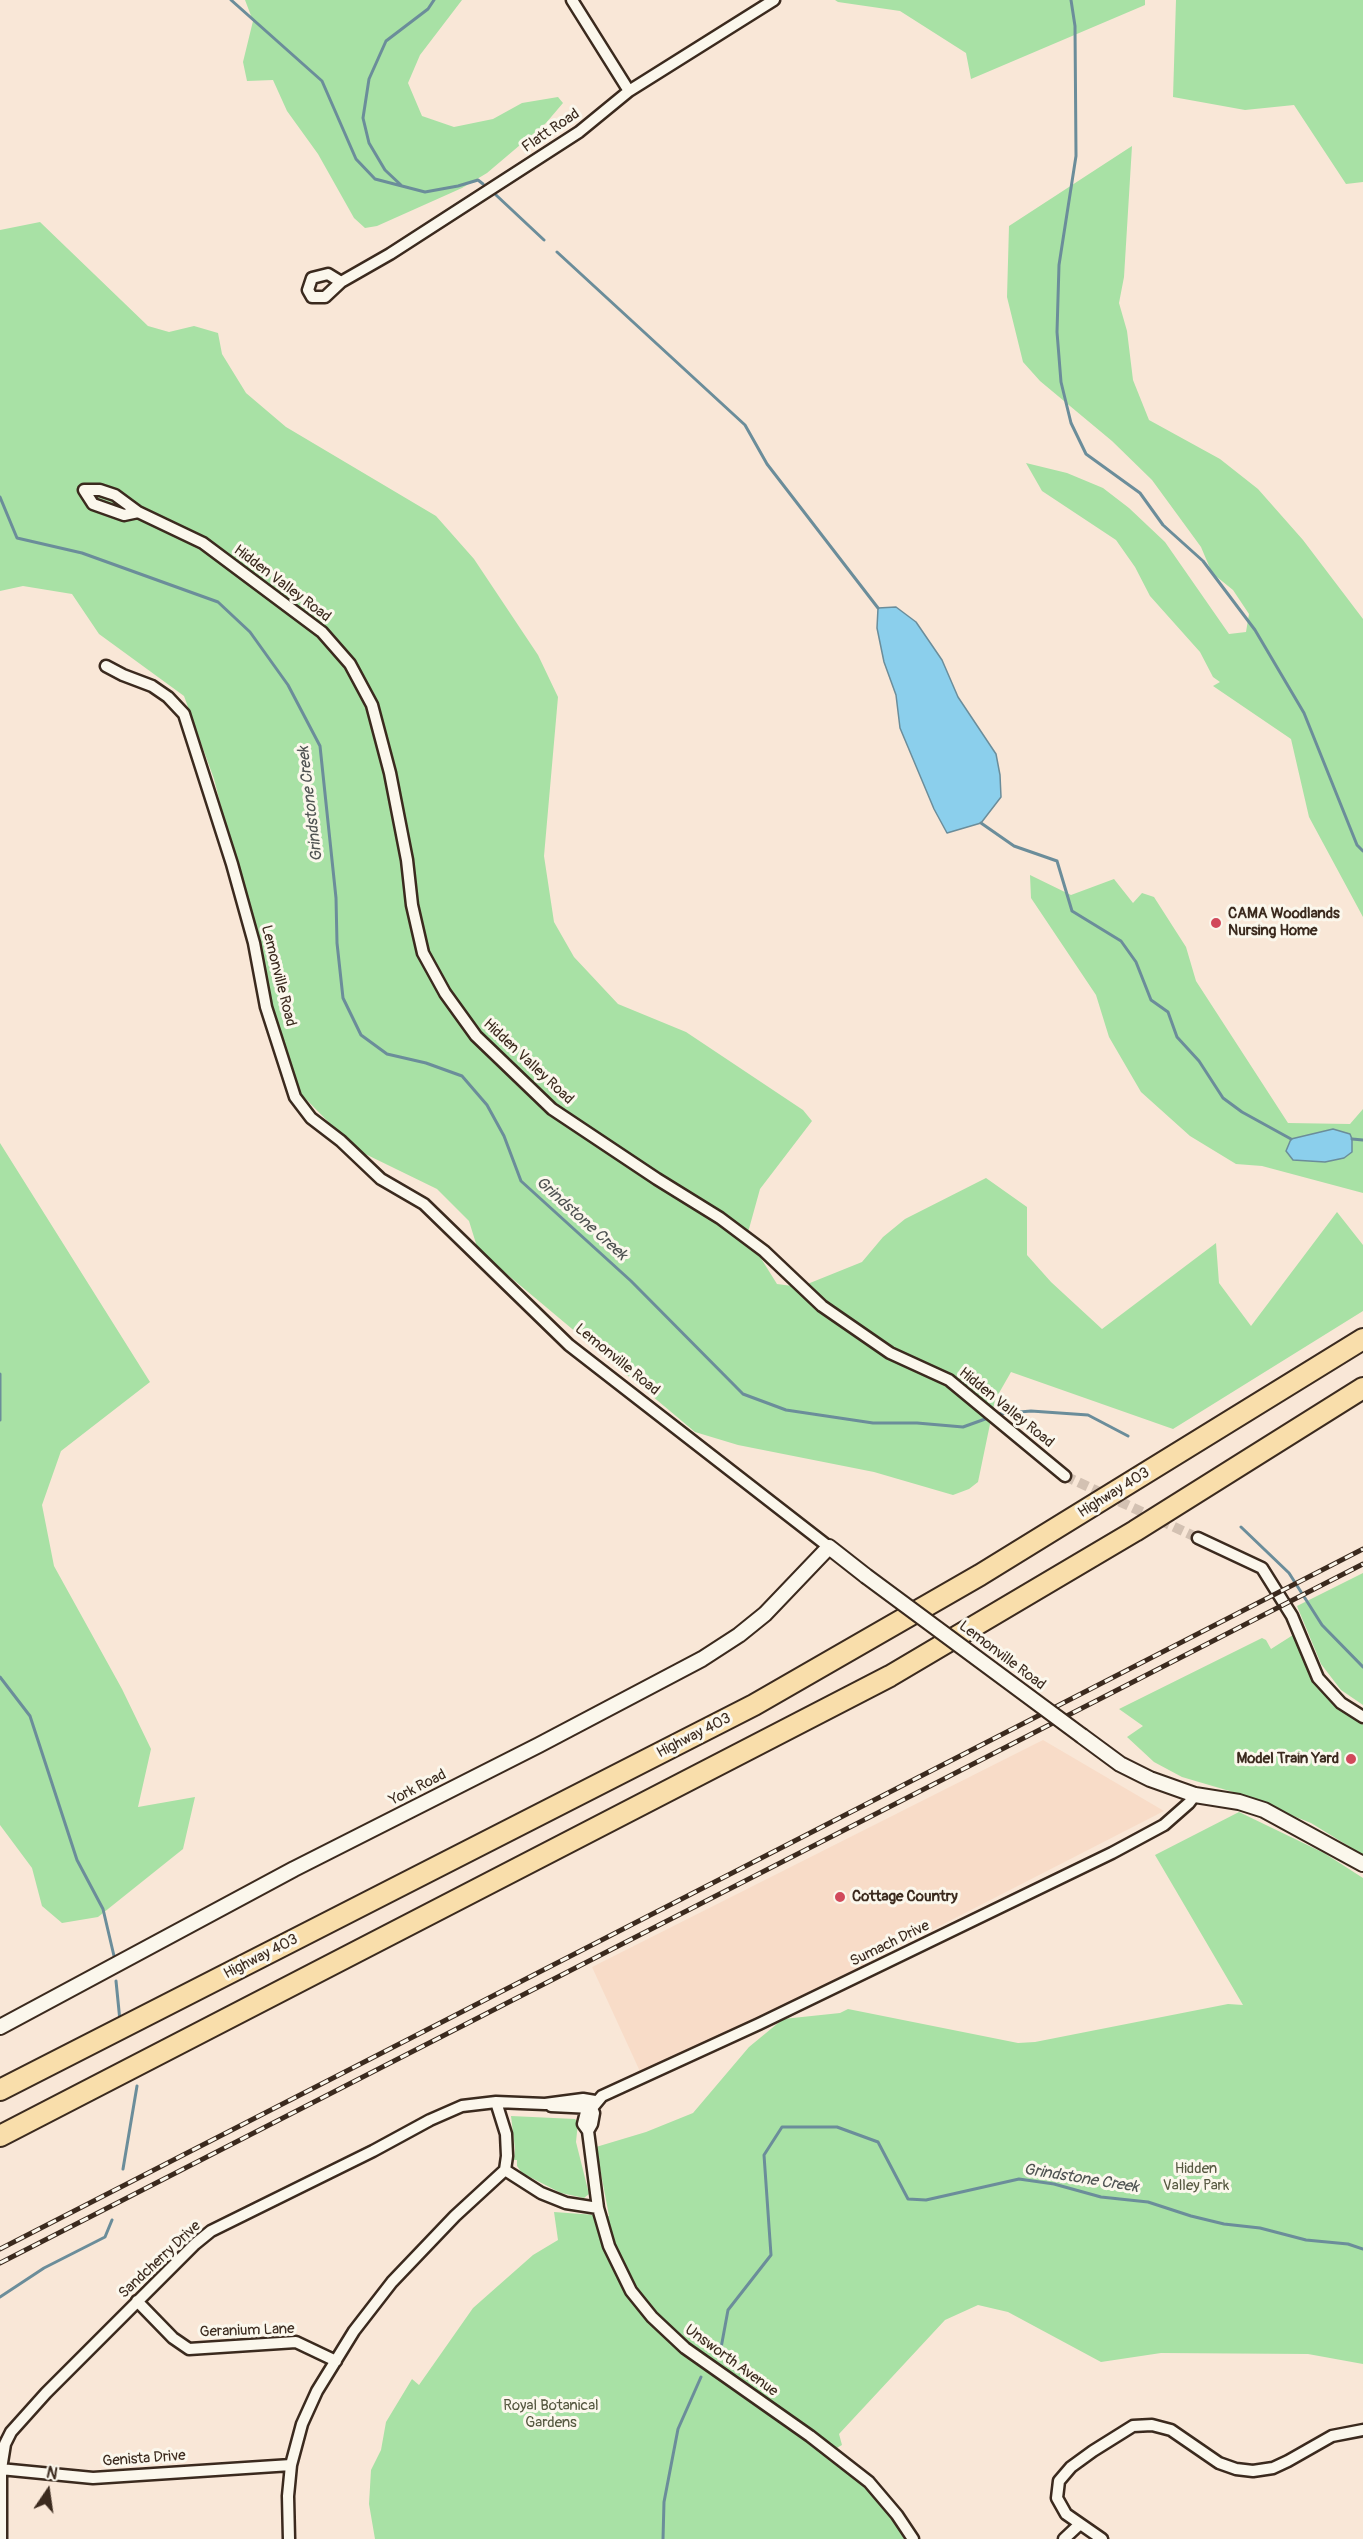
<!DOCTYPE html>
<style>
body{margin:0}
#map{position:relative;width:1363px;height:2539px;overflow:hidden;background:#f9e7d7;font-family:Pangolin,sans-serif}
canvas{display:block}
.north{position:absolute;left:18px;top:2461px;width:60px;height:60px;-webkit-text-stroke:4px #fbf7ec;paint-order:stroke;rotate:13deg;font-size:16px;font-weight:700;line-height:24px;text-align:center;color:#3b2a1e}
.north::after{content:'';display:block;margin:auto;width:21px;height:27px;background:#3b2a1e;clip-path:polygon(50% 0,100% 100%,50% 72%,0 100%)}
</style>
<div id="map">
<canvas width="1363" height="2539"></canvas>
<div class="north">N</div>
</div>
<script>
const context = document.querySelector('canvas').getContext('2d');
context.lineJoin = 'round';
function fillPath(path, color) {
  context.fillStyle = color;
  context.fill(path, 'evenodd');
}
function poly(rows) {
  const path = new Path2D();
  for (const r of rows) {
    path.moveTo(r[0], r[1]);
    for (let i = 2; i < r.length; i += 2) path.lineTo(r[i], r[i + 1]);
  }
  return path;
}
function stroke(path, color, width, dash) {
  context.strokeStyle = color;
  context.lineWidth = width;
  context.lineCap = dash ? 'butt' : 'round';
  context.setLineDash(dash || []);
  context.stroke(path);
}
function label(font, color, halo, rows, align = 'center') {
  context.font = font + ' Pangolin,sans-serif';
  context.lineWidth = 6;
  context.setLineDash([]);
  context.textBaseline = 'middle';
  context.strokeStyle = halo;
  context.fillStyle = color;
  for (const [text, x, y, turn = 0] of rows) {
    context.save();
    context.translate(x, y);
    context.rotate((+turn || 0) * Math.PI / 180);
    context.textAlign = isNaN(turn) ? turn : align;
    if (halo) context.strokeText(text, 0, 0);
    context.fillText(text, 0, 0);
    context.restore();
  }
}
fillPath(poly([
 [1043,1740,1164,1811,643,2078,592,1967]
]), '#f8dcc8');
fillPath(poly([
 [245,0,462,0,420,55,408,83,422,116,454,127,493,119,522,103,558,97,563,103,546,123,487,173,462,188,377,226,365,228,354,218,318,154,287,111,273,80,247,81,243,62,253,21],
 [835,0,1145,0,1145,5,971,79,966,53,900,11,838,2],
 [1176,0,1363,0,1363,182,1346,184,1294,105,1245,110,1173,97],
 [1132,146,1124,277,1119,303,1127,331,1133,380,1149,420,1220,459,1258,489,1303,540,1363,619,1363,917,1309,817,1291,739,1213,686,1220,682,1213,677,1200,652,1150,596,1135,567,1116,540,1042,491,1026,463,1067,473,1103,488,1129,508,1165,542,1229,634,1246,632,1249,614,1233,590,1212,573,1201,547,1152,480,1112,441,1040,381,1023,362,1007,297,1009,226],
 [40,222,148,326,169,332,194,326,218,333,222,354,246,393,286,427,436,516,474,559,538,655,558,697,544,856,554,922,574,957,618,1004,686,1032,803,1110,812,1121,760,1189,747,1236,777,1284,800,1287,862,1262,883,1237,905,1219,986,1178,1027,1207,1027,1255,1051,1282,1102,1329,1216,1243,1219,1283,1251,1326,1337,1212,1363,1245,1363,1311,1173,1429,1011,1372,995,1400,978,1482,969,1489,953,1495,874,1472,738,1445,695,1432,478,1250,469,1221,437,1189,355,1149,295,1088,274,1039,250,920,214,779,184,696,99,634,72,594,23,586,0,591,0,230],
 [1030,875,1071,895,1114,879,1133,903,1142,893,1154,897,1186,947,1196,981,1288,1123,1350,1124,1363,1109,1363,1193,1262,1166,1236,1164,1190,1136,1141,1092,1109,1037,1096,995,1031,898],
 [0,1143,150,1382,61,1451,42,1505,54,1566,122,1689,151,1749,138,1807,195,1797,183,1849,98,1917,62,1923,42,1906,32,1868,0,1825],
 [1363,1573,1363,1705,1341,1690,1321,1664,1297,1606],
 [1293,1635,1313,1680,1340,1708,1363,1725,1363,1855,1311,1823,1233,1792,1182,1777,1154,1762,1127,1737,1143,1726,1119,1709,1262,1638,1266,1640,1271,1649],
 [1239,1812,1324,1853,1363,1878,1363,2364,1308,2354,1161,2353,1101,2362,1008,2312,978,2305,945,2320,839,2434,842,2445,835,2449,913,2535,906,2539,375,2539,369,2504,371,2470,381,2450,386,2422,412,2379,419,2385,473,2308,533,2255,558,2240,554,2212,609,2216,596,2147,646,2132,693,2113,749,2047,783,2019,840,2013,848,2009,1018,2043,1035,2042,1228,2004,1243,2005,1155,1855],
 [511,2116,575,2119,578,2122,576,2142,589,2194,584,2198,561,2193,522,2173,517,2166,517,2160,514,2160,515,2149]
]), '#a8e1a5');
const water = poly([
 [896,607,916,622,942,660,958,697,996,754,1000,775,1001,797,981,823,947,833,934,809,900,728,896,695,884,662,877,628,878,608,896,607],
 [1333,1129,1350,1134,1352,1139,1352,1152,1344,1158,1325,1162,1293,1160,1286,1151,1291,1139,1333,1129]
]);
fillPath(water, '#8bcfec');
stroke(water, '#6b8d9a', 1.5);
stroke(poly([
 [231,0,322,81,356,159,375,179,425,192,458,186,478,180,483,184],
 [1071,0,1075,26,1076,156,1059,265,1057,332,1061,382,1071,423,1086,454,1140,493,1163,525,1203,561,1255,630,1304,713,1357,845,1363,851],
 [402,186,385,170,369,143,363,118,369,79,386,41,428,9,434,0],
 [496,195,544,240],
 [557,252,745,425,767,464,878,608],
 [0,497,17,538,82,553,218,602,250,632,288,685,320,746,336,898,337,943,343,998,361,1035,387,1054,426,1063,462,1076,487,1105,504,1136,521,1181,631,1281,743,1394,786,1410,873,1423,917,1423,963,1427,988,1418],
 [981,823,1014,846,1057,861,1072,911,1121,941,1136,962,1151,1000,1168,1012,1177,1037,1199,1061,1223,1098,1242,1112,1291,1139],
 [1352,1139,1363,1140],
 [0,1374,0,1420],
 [997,1414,1031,1411,1088,1415,1128,1436],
 [1241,1527,1289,1573,1322,1625,1363,1667],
 [0,1677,30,1716,77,1860,103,1909,114,1956],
 [116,1981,120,2021],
 [123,2169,137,2086],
 [0,2297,44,2268,105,2237,112,2220],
 [721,2348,728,2310,771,2255,764,2155,782,2127,837,2127,878,2142,908,2199,926,2200,1019,2179,1054,2184,1101,2197,1148,2202,1191,2216,1224,2224,1260,2228,1306,2240,1348,2244,1363,2249],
 [663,2539,664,2502,678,2429,701,2377]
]), '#6b8d9a', 3);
stroke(poly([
 [1065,1476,1198,1538]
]), '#d3c1b2', 10, [10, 5]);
const minor = poly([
 [572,0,629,91],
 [341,282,328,274,312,278,308,290,312,297,325,297,341,282,390,254,579,132,629,91,774,0],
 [138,512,124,515,93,504,84,490,100,490,115,495,138,512,203,543,322,632,350,664,372,705,390,773,407,860,412,905,423,953,445,993,476,1036,552,1109,657,1179,720,1218,764,1251,822,1306,890,1353,949,1380,1065,1476],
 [106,666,123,675,152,686,168,697,184,714,232,864,254,943,266,1007,295,1097,311,1118,341,1141,381,1179,424,1204,569,1345,829,1547],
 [1198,1538,1262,1568,1292,1616,1318,1678,1341,1703,1363,1717],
 [551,2106,592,2108],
 [588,2131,592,2124,594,2113,592,2108],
 [505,2170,541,2193,566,2203,598,2208],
 [137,2301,173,2338,189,2349,296,2342,336,2361],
 [0,2469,93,2478,291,2465],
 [1,2539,1,2469,5,2444,11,2432,46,2393,195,2244,211,2231,373,2151,430,2120,462,2106,496,2102,545,2104,583,2099,595,2101],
 [289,2539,288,2496,291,2465,302,2424,317,2391,354,2331,392,2282,455,2216,505,2170,507,2156,506,2134,496,2102],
 [913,2539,897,2515,869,2482,810,2436,685,2348,652,2317,631,2291,609,2246,598,2208,588,2131,583,2124,586,2112,592,2108,602,2096,759,2024,1112,1853,1164,1825,1189,1803,1195,1795],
 [1064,2539,1080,2524],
 [1102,2539,1066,2514,1057,2498,1059,2481,1071,2467,1093,2451,1133,2426,1152,2425,1171,2430,1219,2463,1236,2469,1253,2471,1273,2468,1288,2461,1332,2436,1363,2430]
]);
const tertiary = poly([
 [1082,1736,1120,1764,1150,1779,1195,1795,1239,1802,1264,1810,1363,1864],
 [0,2027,294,1869,539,1745,702,1659,739,1635,765,1614,829,1547,866,1576]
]);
const motorway = poly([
 [0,2090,754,1705,980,1575,1363,1339],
 [0,2136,890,1676,1135,1531,1363,1388]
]);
stroke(minor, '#3b2a1e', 15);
stroke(tertiary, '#3b2a1e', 18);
stroke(motorway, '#3b2a1e', 24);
stroke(minor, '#fbf7ec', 10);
stroke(tertiary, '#fbf7ec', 14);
stroke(motorway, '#f9deab', 20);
const rail = poly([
 [0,2249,1363,1549],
 [0,2263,1363,1564]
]);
stroke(rail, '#3b2a1e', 5);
stroke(rail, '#fbf7ec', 3, [9]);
const tertiaryBridge = poly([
 [866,1576,1082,1736]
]);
stroke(tertiaryBridge, '#3b2a1e', 18, []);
stroke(tertiaryBridge, '#fbf7ec', 14);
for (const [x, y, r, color] of [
 [1216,923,6,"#d1495b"],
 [1351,1759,6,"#d1495b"],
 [840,1897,6,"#d1495b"]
]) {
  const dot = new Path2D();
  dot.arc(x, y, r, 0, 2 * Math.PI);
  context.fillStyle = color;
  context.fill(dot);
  stroke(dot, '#fbf7ec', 2);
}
label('15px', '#3b2a1e', '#fbf7ec', [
 ["Flatt Road",551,131,-34],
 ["Hidden Valley Road",282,584,37],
 ["Lemonville Road",278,976,76],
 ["Hidden Valley Road",528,1062,43],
 ["Lemonville Road",617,1360,39],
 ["Hidden Valley Road",1006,1408,39],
 ["Highway 403",1114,1493,-32],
 ["Lemonville Road",1002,1656,37],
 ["Highway 403",694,1736,-27],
 ["York Road",418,1788,-27],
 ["Sumach Drive",890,1944,-26],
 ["Highway 403",261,1957,-27],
 ["Sandcherry Drive",160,2260,-43],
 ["Geranium Lane",247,2331,-2],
 ["Unsworth Avenue",731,2361,36],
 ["Genista Drive",144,2459,-4]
]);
label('bold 15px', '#3b2a1e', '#fbf7ec', [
 ["CAMA Woodlands",1228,914],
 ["Nursing Home",1228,931],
 ["Model Train Yard",1339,1759,"right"],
 ["Cottage Country",852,1897]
], 'left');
label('15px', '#565840', '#fbf7ec', [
 ["Hidden",1196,2169],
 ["Valley Park",1196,2186],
 ["Royal Botanical",551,2406],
 ["Gardens",551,2423]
]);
label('italic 16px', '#4f5352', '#fbf7ec', [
 ["Grindstone Creek",311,804,-97],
 ["Grindstone Creek",581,1219,42],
 ["Grindstone Creek",1081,2179,9]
]);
</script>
